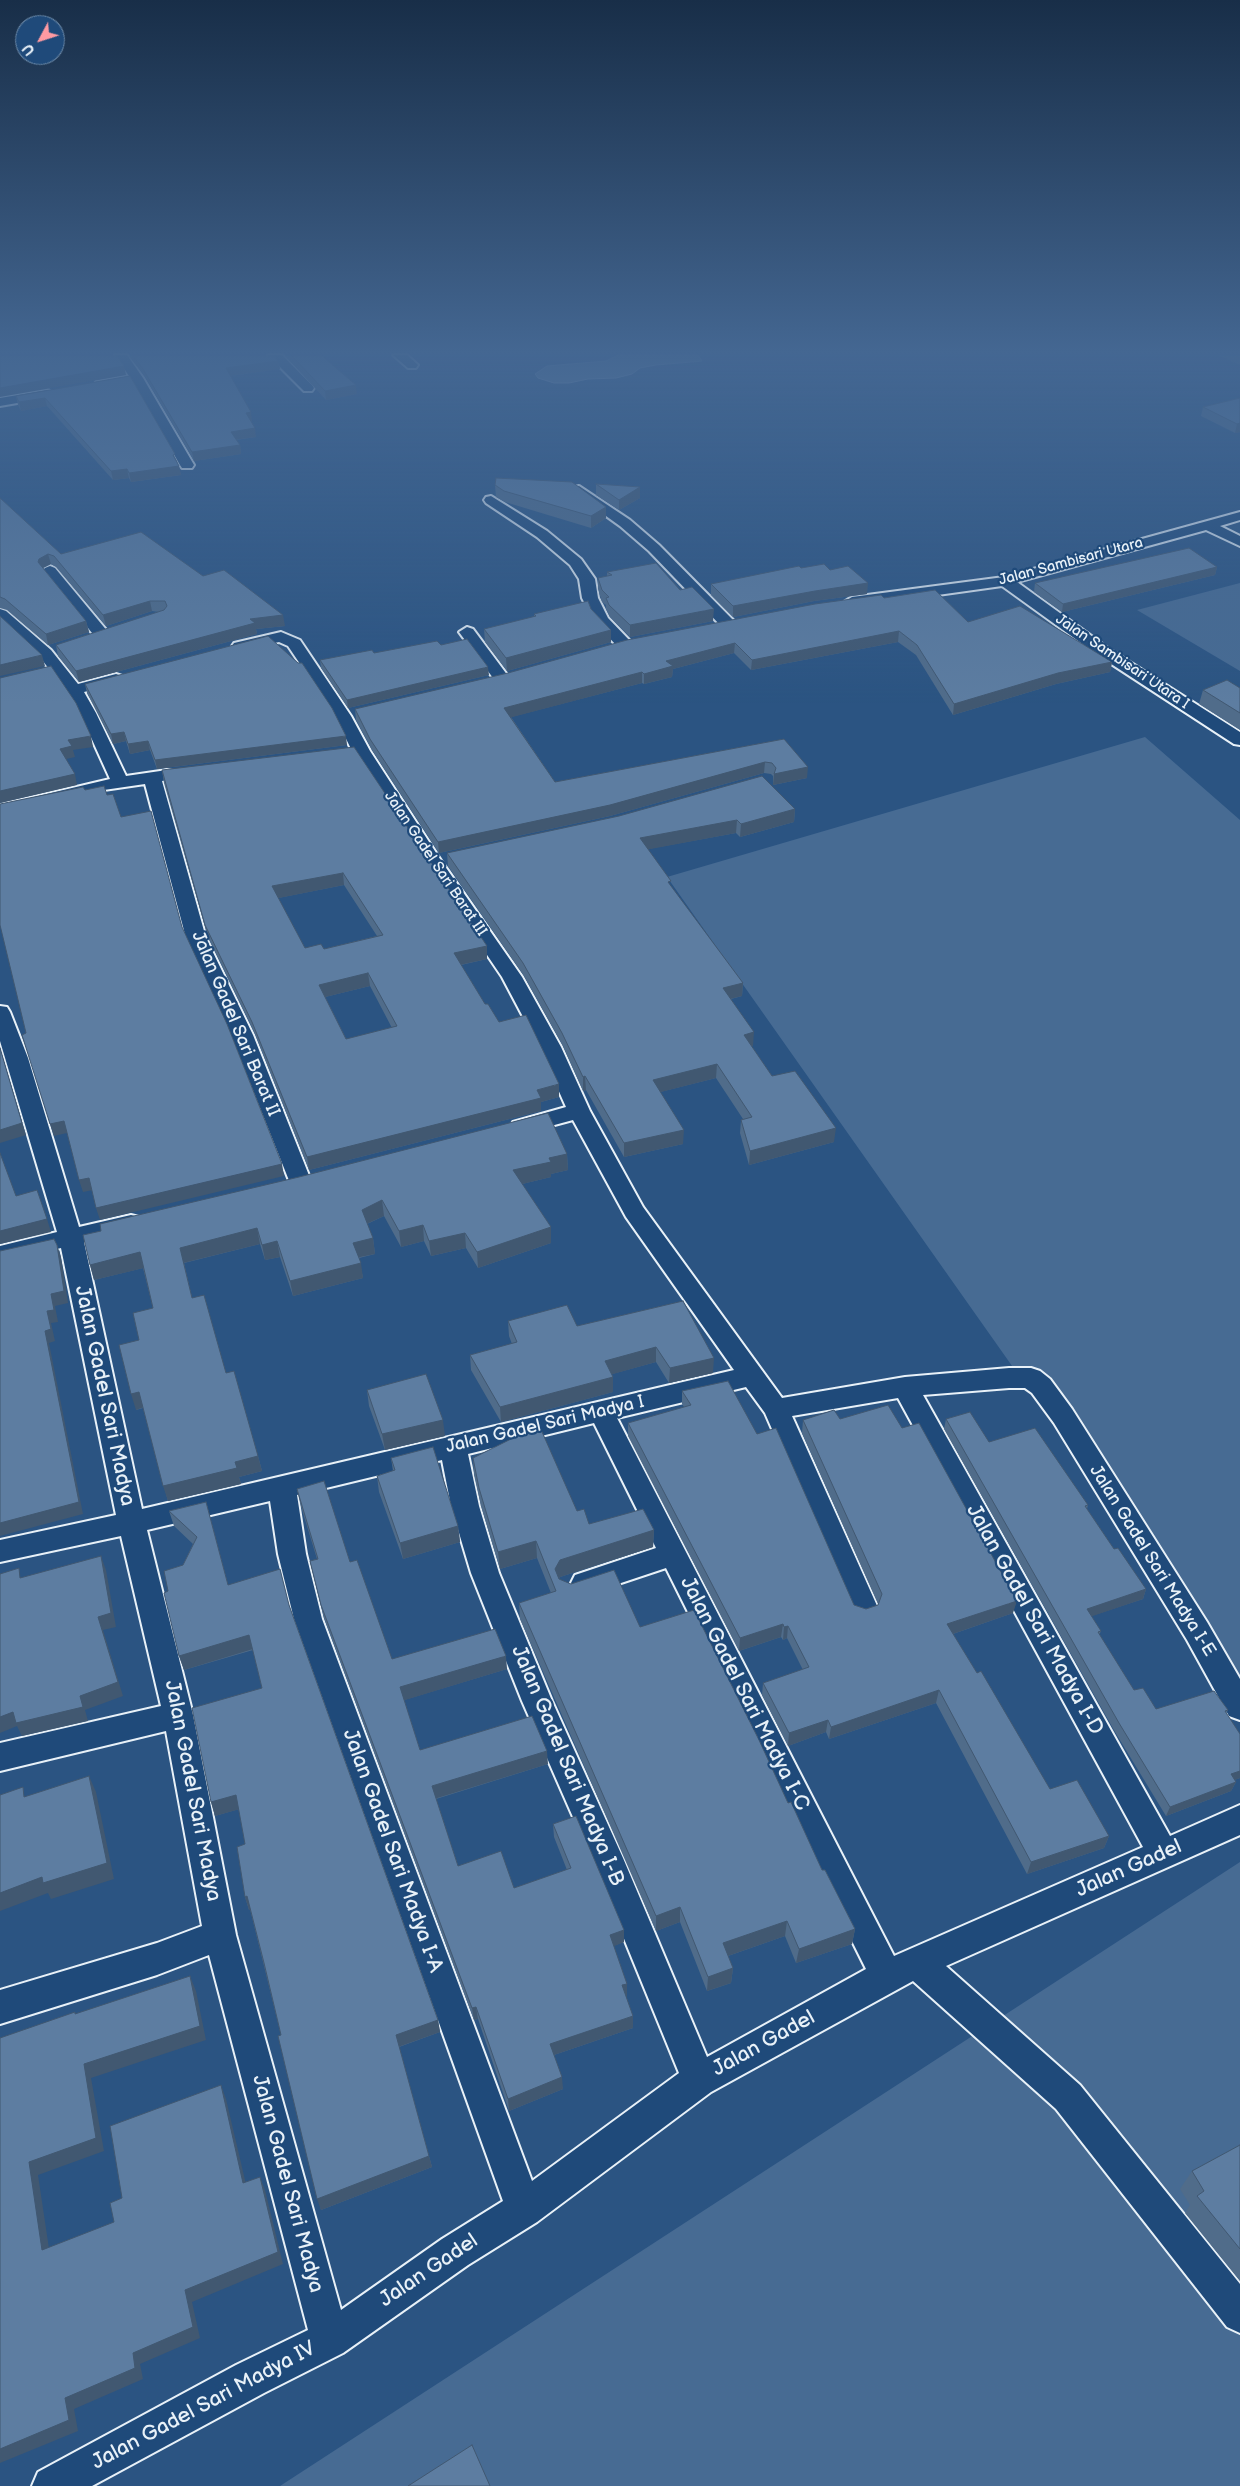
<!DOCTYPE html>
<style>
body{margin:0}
#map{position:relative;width:1240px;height:2486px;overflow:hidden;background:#2b5482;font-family:"Balsamiq Sans",sans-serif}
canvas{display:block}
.north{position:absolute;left:15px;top:15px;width:50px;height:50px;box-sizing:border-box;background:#1f4a7a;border:1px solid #6f8dac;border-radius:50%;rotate:230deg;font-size:14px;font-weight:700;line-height:20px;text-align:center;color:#e8f1f8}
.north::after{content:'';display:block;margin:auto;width:18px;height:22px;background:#ff9aa2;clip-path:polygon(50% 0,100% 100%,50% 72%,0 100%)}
</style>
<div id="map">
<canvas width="1240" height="2486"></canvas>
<div class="north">U</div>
</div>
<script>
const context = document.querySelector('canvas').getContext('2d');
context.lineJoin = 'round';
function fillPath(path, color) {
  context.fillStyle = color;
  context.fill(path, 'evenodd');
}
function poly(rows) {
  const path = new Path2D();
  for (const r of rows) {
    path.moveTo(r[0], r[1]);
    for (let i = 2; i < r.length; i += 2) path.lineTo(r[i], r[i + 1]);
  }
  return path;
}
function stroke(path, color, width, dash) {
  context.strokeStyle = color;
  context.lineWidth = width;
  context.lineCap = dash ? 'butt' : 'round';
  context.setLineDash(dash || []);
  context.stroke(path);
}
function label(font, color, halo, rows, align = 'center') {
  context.font = font + ' "Balsamiq Sans",sans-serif';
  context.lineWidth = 4.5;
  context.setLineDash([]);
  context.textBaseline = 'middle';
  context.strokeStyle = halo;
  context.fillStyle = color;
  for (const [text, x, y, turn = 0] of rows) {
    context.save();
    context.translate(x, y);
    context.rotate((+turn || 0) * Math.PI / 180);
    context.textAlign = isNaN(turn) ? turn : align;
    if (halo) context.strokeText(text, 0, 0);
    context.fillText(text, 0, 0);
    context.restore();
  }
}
fillPath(poly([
 [1240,583,1240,671,1137,610],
 [1145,737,1240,820,1240,1689,667,877],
 [1240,1862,1240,2486,280,2486]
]), '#476b93');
const water = poly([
 [618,355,698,355,702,361,656,365,640,368,632,374,616,378,588,379,569,383,554,383,538,378,535,374,547,366,606,361,618,355]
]);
fillPath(water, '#708ead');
stroke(water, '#a0b6cb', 1);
const minor = poly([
 [115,355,127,355,143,378,194,465,192,468,182,468,180,465,133,382,100,389,94,385,96,382,129,376,115,355],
 [268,355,282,355,312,385,314,388,312,391,304,391,268,355],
 [393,355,407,355,418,365,416,368,408,368,393,355],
 [48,390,54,394,52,397,0,406,0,398,48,390],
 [579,486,630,520,659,545,734,621,736,624,734,627,722,627,649,551,620,526,574,493,572,490,574,487,579,486],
 [491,496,547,531,581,559,595,579,598,598,608,618,631,642,633,645,631,648,619,648,595,623,582,598,579,579,570,565,537,537,486,503,484,500,486,497,491,496],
 [1240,512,1240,520,1220,526,1240,536,1240,546,1206,530,1017,582,1111,650,1240,732,1240,745,1234,744,1099,656,1002,586,852,607,844,602,852,597,1004,577,1240,512],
 [50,566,55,568,108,632,110,635,108,638,96,638,45,574,42,571,45,568,50,566],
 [0,609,6,611,51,650,78,684,116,674,122,676,124,679,122,682,84,692,96,713,126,776,167,770,173,771,176,775,173,779,162,781,206,938,253,1035,312,1183,309,1189,301,1191,293,1189,290,1183,231,1035,186,938,145,784,97,791,0,815,0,805,110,779,80,713,67,692,39,656,0,622,0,609],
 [467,627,473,629,508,676,510,679,508,682,496,682,459,632,467,627],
 [281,632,300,640,351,716,370,751,442,862,522,977,561,1047,590,1111,643,1207,782,1398,905,1377,1009,1368,1031,1368,1040,1371,1050,1379,1072,1409,1207,1622,1240,1679,1240,1720,1229,1716,1187,1640,1054,1423,1032,1393,1025,1388,1009,1388,923,1395,1170,1836,1240,1805,1240,1835,946,1966,1080,2085,1240,2284,1240,2333,1227,2327,1056,2109,913,1981,711,2092,537,2222,468,2265,343,2353,264,2393,92,2486,32,2486,38,2472,236,2365,308,2330,209,1955,157,1975,0,2024,0,1990,157,1943,202,1926,166,1731,0,1771,0,1743,161,1706,121,1536,0,1562,0,1540,116,1515,61,1248,0,1262,0,1246,57,1232,0,1041,0,1006,7,1007,10,1012,28,1058,79,1227,131,1215,139,1217,143,1223,139,1229,84,1242,142,1509,734,1370,626,1217,573,1120,521,1134,513,1132,510,1127,513,1122,566,1107,539,1047,502,977,424,862,352,751,335,716,288,646,279,642,240,651,232,646,234,643,281,632],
 [746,1387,765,1413,854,1617,864,1620,874,1617,878,1608,792,1416,898,1398,1143,1847,894,1956,617,1418,746,1387],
 [594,1423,656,1548,575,1575,571,1583,575,1591,585,1595,666,1568,866,1969,707,2057,623,1858,552,1701,499,1573,479,1506,468,1454,594,1423],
 [442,1460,451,1506,471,1573,522,1701,591,1858,679,2073,532,2181,322,1619,306,1554,297,1495,442,1460],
 [270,1501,278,1554,294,1619,503,2201,442,2239,341,2310,236,1935,193,1715,147,1530,270,1501]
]);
stroke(minor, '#e8f1f8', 4);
fillPath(minor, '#1f4a7a');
fillPath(poly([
 [129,356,274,356,278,361,280,369,230,376,252,421,250,421,256,437,236,440,240,445,241,454,194,461,145,377],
 [285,356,322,356,357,394,326,400],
 [1220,356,1240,356,1240,365],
 [130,376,177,461,181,475,131,482,129,478,113,480,47,406,21,411,18,405,16,396],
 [1240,398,1240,432,1235,433,1201,416,1203,407],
 [596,484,640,487,640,498,619,510,596,495],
 [495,485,606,507,606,518,591,528,505,502,496,497],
 [0,498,61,554,203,576,285,626,256,629,257,634,79,682,58,656,56,645,159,612,152,611,106,626,56,567,51,564,43,568,86,621,89,632,48,645,7,610,0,608],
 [1217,567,1215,575,1062,612,1034,592,1035,583],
 [801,568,830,570,867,594,814,601,733,617,711,595,711,584],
 [607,572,680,590,713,621,630,637,610,617,606,609,606,605,602,602,598,589,598,578,607,576],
 [884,598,968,622,1112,662,1110,672,1056,684,953,715,916,655,898,642,751,670,734,653,673,669,672,677,644,684,642,683,511,717,555,782,784,739,807,778,773,785,773,776,771,774,764,773,610,816,439,853,372,750,356,720,355,709],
 [591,609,611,630,611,642,507,671,485,642,484,629,534,617,534,614],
 [441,645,489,675,348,708,321,668,320,660],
 [85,684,347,745,157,769,150,750,130,754,126,741,113,744,87,693],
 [1240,688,1240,730,1199,704,1203,690],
 [162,770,487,946,487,959,461,965,485,1004,559,1097,541,1102,541,1111,309,1170,255,1034,208,937,164,783],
 [344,885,377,936,324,949,305,948,278,898],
 [370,986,392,1028,346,1039,325,997],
 [795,809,794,822,740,837,736,833,648,849,671,887,743,983,742,996,731,999,753,1046,751,1046,772,1076,834,1142,749,1165,740,1133,741,1120,743,1119,716,1078,660,1092,683,1144,624,1157,586,1090,583,1091,563,1046,524,976,448,866,447,853],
 [567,1154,568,1170,551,1174,551,1177,522,1184,551,1227,551,1243,478,1268,466,1248,431,1256,424,1241,401,1247,384,1216,367,1224,373,1238,375,1254,359,1258,363,1278,293,1296,280,1257,265,1260,260,1244,184,1263,192,1298,226,1373,258,1456,262,1471,239,1477,241,1484,168,1501,143,1408,136,1410,139,1340,153,1308,143,1268,94,1280,90,1265],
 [683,1301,713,1373,669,1383,656,1362,612,1374,613,1392,501,1422,471,1370,470,1355,512,1344,509,1336,508,1321,577,1326],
 [367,1390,445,1436,385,1450,369,1406],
 [682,1391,757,1434,854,1605,866,1609,878,1605,878,1604,802,1433,803,1420,840,1419,1013,1613,953,1634,977,1673,1050,1789,1109,1836,1104,1848,1027,1874,936,1703,829,1739,826,1732,788,1746,762,1695,763,1683,803,1670,787,1638,783,1640,781,1637,739,1651,628,1436,628,1423,684,1407,682,1404],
 [946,1419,989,1442,1088,1505,1087,1509,1114,1549,1146,1589,1143,1599,1091,1616,1101,1631,1099,1635,1134,1690,1156,1709,1228,1710,1226,1714,1240,1734,1240,1778,1234,1780,1236,1782,1231,1791,1166,1816,1115,1732,944,1429],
 [391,1458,458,1526,460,1542,403,1559,379,1492,377,1476,393,1471],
 [473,1458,577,1511,589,1524,654,1530,653,1547,560,1577,559,1579,640,1627,788,1803,822,1870,855,1929,852,1944,796,1963,785,1936,728,1956,733,1968,731,1983,707,1991,680,1922,656,1931,520,1619,519,1603,551,1593,537,1558,500,1569,481,1506,474,1475],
 [297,1489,350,1562,392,1659,507,1669,404,1700,420,1750,548,1764,436,1799,458,1866,514,1888,567,1870,554,1837,553,1824,624,1930,624,1942,613,1946,627,1984,626,1996,633,2028,554,2055,563,2089,509,2111,478,2019,474,2020,324,1618,310,1561,317,1559,300,1503],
 [206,1502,228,1585,289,1605,438,2020,440,2032,399,2047,432,2167,321,2210,281,2035,250,1909,249,1910,245,1897,245,1844,239,1809,215,1816,211,1802,262,1688,253,1650,184,1670,179,1656,168,1591,183,1565,193,1544,174,1526,169,1511],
 [1240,2145,1240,2281,1185,2213,1190,2205,1180,2189,1192,2171]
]), '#506c8a');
fillPath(poly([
 [278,361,280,369,227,376,226,368],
 [124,366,126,375,0,397,0,388],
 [356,385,357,394,326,400,325,391],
 [45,398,47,406,21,411,19,402],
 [251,412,252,421,247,422,246,413],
 [1240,423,1240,432,1235,433,1237,424],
 [255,428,256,437,232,440,231,432],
 [240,445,241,454,194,461,192,452],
 [179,466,181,475,131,482,129,473],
 [127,469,129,478,113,480,111,471],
 [640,487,640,498,619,510,619,500],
 [606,507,606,518,591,528,591,516],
 [48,554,51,564,41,569,38,562,39,559],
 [1217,567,1215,575,1062,612,1063,604],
 [868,583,867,594,814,601,733,617,733,606,815,591],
 [150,601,152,611,106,626,103,615],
 [714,609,713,621,630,637,630,625],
 [283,615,285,626,256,629,257,634,79,682,76,671,250,619],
 [86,621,89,632,48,645,46,634],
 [611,630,611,642,507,671,506,658],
 [899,631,898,642,751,670,752,660],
 [735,643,734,653,673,669,672,677,644,684,644,674,666,661],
 [42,655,45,666,0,676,0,665],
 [1112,662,1110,672,1056,684,953,715,954,704,1058,673],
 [488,667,489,675,348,708,347,700],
 [642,672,642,683,505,719,504,708],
 [124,732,126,741,113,744,111,734],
 [91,736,93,747,73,750,75,757,62,760,60,749,68,740],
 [346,736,347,745,157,769,155,760],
 [148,741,150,750,130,754,128,744],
 [765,762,764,773,610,816,439,853,438,842],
 [808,767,807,778,773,785,774,774],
 [75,774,77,785,0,803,0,791],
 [795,809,794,822,740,837,741,824],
 [737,820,736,833,640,851,640,838],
 [343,873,344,885,274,899,272,886],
 [487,946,487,959,455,966,454,953],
 [368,973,370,986,321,998,319,985],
 [743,983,742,996,722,1001,723,988],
 [754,1032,753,1046,743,1048,744,1035],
 [0,1048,26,1135,0,1143],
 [717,1064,716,1078,653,1094,653,1080],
 [585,1076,586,1090,583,1091,583,1077],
 [559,1084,559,1097,541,1102,541,1111,309,1170,307,1157],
 [64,1121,67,1133,54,1136,50,1124],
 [836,1128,834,1142,749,1165,750,1151],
 [684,1130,683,1144,624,1157,624,1143],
 [567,1154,568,1170,551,1174,551,1177,514,1186,513,1170,549,1158],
 [282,1164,284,1176,100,1220,96,1208],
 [89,1178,93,1190,83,1192,79,1180],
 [382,1200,384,1216,364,1225,362,1210],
 [47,1219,51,1232,0,1244,0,1231],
 [423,1225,424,1241,401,1247,399,1231],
 [551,1227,551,1243,478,1268,477,1252],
 [257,1228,260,1244,183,1263,180,1248],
 [465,1233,466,1248,431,1256,429,1241],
 [373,1238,375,1254,355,1258,353,1243],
 [277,1241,280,1257,265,1260,262,1245],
 [57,1245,61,1257,68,1303,55,1306,58,1322,51,1323,55,1341,49,1343,83,1514,0,1536,0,1523,45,1331,47,1311,51,1294],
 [140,1252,144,1268,94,1280,90,1265],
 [361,1263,363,1278,293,1296,290,1281],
 [656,1347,656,1362,606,1376,605,1361],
 [714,1358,713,1373,669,1383,670,1368],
 [613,1377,613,1392,501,1422,500,1407],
 [139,1392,144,1407,136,1410,131,1394],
 [443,1420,445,1436,385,1450,382,1434],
 [258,1456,262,1471,239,1477,241,1484,168,1501,163,1486,235,1462],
 [458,1526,460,1542,403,1559,400,1543],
 [654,1530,653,1547,560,1577,555,1586,555,1569,560,1560],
 [536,1541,537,1558,500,1569,498,1552],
 [101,1556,106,1570,116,1627,103,1630,123,1696,85,1710,88,1721,22,1736,17,1726,0,1733,0,1717,13,1712,80,1696,98,1617],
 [1146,1589,1143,1599,1084,1619,1087,1609],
 [1017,1601,1013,1613,944,1637,947,1624],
 [783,1624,781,1637,739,1651,740,1638],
 [788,1626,787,1638,783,1640,784,1627],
 [249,1635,253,1649,184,1670,179,1656],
 [506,1656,507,1669,402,1701,400,1687],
 [939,1690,936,1703,829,1739,831,1727],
 [828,1720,826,1732,788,1746,789,1733],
 [547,1751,548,1764,434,1799,432,1786],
 [1240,1771,1240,1778,1226,1783,1231,1774],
 [89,1776,96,1792,114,1879,51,1899,48,1893,0,1911,0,1893],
 [1236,1782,1231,1791,1166,1816,1170,1807],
 [236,1795,240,1809,215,1816,211,1802],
 [1109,1836,1104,1848,1027,1874,1031,1862],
 [247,1896,251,1909,249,1910,245,1897],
 [680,1907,680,1922,656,1931,656,1916],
 [787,1921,785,1936,722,1958,723,1943],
 [855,1929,852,1944,796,1963,799,1949],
 [624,1930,624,1942,610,1948,610,1935],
 [733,1968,731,1983,707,1991,708,1977],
 [190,1976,196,1991,206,2040,91,2078,104,2151,38,2175,51,2262,42,2250,29,2162,84,2064],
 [627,1984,627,1996,622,1997,622,1985],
 [476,2007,478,2019,474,2020,472,2008],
 [633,2016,633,2028,551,2056,550,2044],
 [438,2020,440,2032,398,2047,396,2035],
 [562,2077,563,2089,509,2111,508,2099],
 [221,2085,226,2099,249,2197,243,2183],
 [429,2156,432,2167,321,2210,317,2199],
 [260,2177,265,2190,283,2264,192,2302,200,2338,140,2364,143,2379,74,2409,78,2431,0,2463,0,2449,65,2398,133,2353,185,2290]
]), '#415871');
const building = poly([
 [0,356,117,356,124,366,0,388,0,356],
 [133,356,274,356,278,361,226,368,251,412,246,413,255,428,231,432,240,445,192,452,143,369,133,356],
 [292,356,322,356,356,385,325,391,292,356],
 [130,376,175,454,173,455,179,466,129,473,127,469,111,471,45,398,19,402,16,396,130,376],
 [1240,398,1240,423,1237,424,1203,407,1240,398],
 [496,478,572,482,606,507,591,516,504,491,495,485,496,478],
 [596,484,640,487,619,500,596,484],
 [0,498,61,554,141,532,203,576,224,570,283,615,250,619,255,623,76,671,56,645,164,610,167,606,165,601,150,601,103,615,54,556,48,554,39,559,38,562,86,621,46,634,5,599,0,597,0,498],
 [1189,548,1217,567,1063,604,1035,583,1189,548],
 [656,563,680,590,692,587,714,609,630,625,609,605,606,598,609,597,602,590,598,578,612,575,607,572,656,563],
 [824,564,830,570,848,566,868,583,815,591,733,606,711,584,799,566,801,568,824,564],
 [935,590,968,622,1020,606,1112,662,1058,673,954,704,917,645,899,631,752,660,735,643,666,661,673,666,644,674,642,672,504,708,555,782,784,739,808,767,774,774,776,768,772,763,765,762,610,805,438,842,370,739,355,709,508,673,627,640,815,604,881,595,884,598,935,590],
 [588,601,591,609,611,630,506,658,484,629,536,616,534,614,588,601],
 [0,616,42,655,0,665,0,616],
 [268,636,298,663,302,663,332,708,346,736,155,760,148,741,128,744,124,732,111,734,85,684,268,636],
 [467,639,488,667,347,700,320,660,372,650,374,653,437,641,441,645,467,639],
 [51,666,76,703,91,736,68,740,72,746,60,749,75,774,0,791,0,678,51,666],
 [1227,680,1240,688,1240,713,1203,690,1227,680],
 [354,747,487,946,454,953,485,1004,488,1004,499,1022,526,1015,559,1084,537,1090,541,1098,307,1157,252,1022,205,925,162,770,354,747],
 [343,873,383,935,324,949,321,944,305,948,272,886,343,873],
 [368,973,397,1026,346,1039,319,985,368,973],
 [762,776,795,809,741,824,737,820,640,838,671,881,668,882,743,983,723,988,754,1032,744,1035,772,1076,795,1071,836,1128,750,1151,741,1120,752,1117,717,1064,653,1080,684,1130,624,1143,585,1076,583,1077,562,1033,523,963,447,853,619,816,762,776],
 [104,786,107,795,113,794,121,817,151,811,182,927,227,1024,282,1164,96,1208,89,1178,79,1180,64,1121,50,1124,22,1035,26,1033,0,925,0,804,83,787,85,790,104,786],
 [0,1048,22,1123,0,1130,0,1048],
 [548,1113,567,1154,549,1158,551,1162,513,1170,551,1227,477,1252,465,1233,429,1241,423,1225,399,1231,382,1200,362,1210,373,1238,353,1243,361,1263,290,1281,277,1241,262,1245,257,1228,180,1248,192,1298,204,1295,226,1373,234,1371,258,1456,235,1462,237,1468,163,1486,139,1392,131,1394,119,1345,139,1340,133,1313,153,1308,140,1252,90,1265,83,1235,101,1231,100,1224,299,1177,548,1113],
 [0,1153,16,1196,37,1190,47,1219,0,1231,0,1153],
 [54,1239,57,1245,64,1291,51,1294,54,1310,47,1311,51,1329,45,1331,79,1502,0,1523,0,1251,54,1239],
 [683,1301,714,1358,670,1368,656,1347,605,1361,613,1377,500,1407,470,1355,517,1342,508,1321,567,1305,577,1326,683,1301],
 [426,1374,443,1420,382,1434,367,1390,426,1374],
 [728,1381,757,1434,776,1428,854,1605,866,1609,878,1605,882,1594,803,1420,834,1410,840,1419,888,1405,902,1428,919,1423,1017,1601,947,1624,977,1673,981,1671,1050,1789,1077,1780,1109,1836,1031,1862,939,1690,831,1727,828,1720,789,1733,763,1683,809,1667,788,1626,784,1627,783,1624,740,1638,628,1423,691,1405,682,1391,728,1381],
 [970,1412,989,1442,1035,1428,1088,1505,1085,1506,1114,1549,1118,1548,1146,1589,1087,1609,1101,1631,1098,1632,1134,1690,1143,1688,1156,1709,1214,1691,1228,1710,1225,1711,1240,1734,1240,1771,1231,1774,1236,1782,1170,1807,1119,1723,946,1419,970,1412],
 [539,1425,577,1511,584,1509,589,1524,643,1509,654,1530,560,1560,555,1569,559,1579,571,1584,614,1570,640,1627,694,1610,759,1740,788,1803,791,1802,822,1870,825,1870,855,1929,799,1949,787,1921,723,1943,733,1968,708,1977,680,1907,656,1916,519,1603,556,1591,536,1541,498,1552,479,1488,473,1458,539,1425],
 [433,1447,458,1526,400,1543,377,1476,395,1470,391,1458,433,1447],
 [324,1481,350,1562,357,1560,392,1659,495,1629,506,1656,400,1687,420,1750,532,1716,547,1751,432,1786,458,1866,501,1851,514,1888,571,1868,553,1824,576,1816,624,1930,610,1935,627,1984,622,1985,633,2016,550,2044,562,2077,508,2099,476,2007,472,2008,321,1605,310,1561,318,1559,297,1489,324,1481],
 [206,1502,228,1585,280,1569,289,1605,438,2020,396,2035,429,2156,317,2199,278,2036,281,2035,264,1963,247,1896,245,1897,237,1847,245,1844,236,1795,211,1802,192,1708,262,1688,249,1635,179,1656,164,1593,168,1591,164,1571,183,1565,197,1537,169,1511,206,1502],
 [101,1556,111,1613,98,1617,118,1682,80,1696,83,1707,16,1723,13,1712,0,1717,0,1574,19,1568,20,1578,101,1556],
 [89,1776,107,1863,43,1883,42,1877,0,1893,0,1795,23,1787,24,1797,89,1776],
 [190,1976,200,2026,84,2064,96,2138,29,2162,42,2250,114,2222,110,2203,122,2198,110,2126,221,2085,243,2183,260,2177,278,2252,185,2290,193,2327,133,2353,135,2368,65,2398,69,2420,0,2449,0,2038,75,2012,75,2014,190,1976],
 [1240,2145,1240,2249,1197,2196,1204,2191,1192,2171,1240,2145],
 [472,2445,490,2486,408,2486,472,2445]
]);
fillPath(building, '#5d7da1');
stroke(building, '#415871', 1);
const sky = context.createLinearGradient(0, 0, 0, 704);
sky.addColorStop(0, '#182e48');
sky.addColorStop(0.5, '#446792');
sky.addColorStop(1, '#44679200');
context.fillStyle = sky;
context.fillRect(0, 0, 1240, 704);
label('15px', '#e8f1f8', '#1f4a7a', [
 ["Jalan Sambisari Utara",1071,562,-15],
 ["Jalan Sambisari Utara I",1122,662,34],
 ["Jalan Gadel Sari Barat III",435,864,56]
]);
label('18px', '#e8f1f8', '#1f4a7a', [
 ["Jalan Gadel Sari Barat II",235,1024,67],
 ["Jalan Gadel Sari Madya I",545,1425,-13],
 ["Jalan Gadel Sari Madya I-E",1152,1561,58]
]);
label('21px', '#e8f1f8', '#1f4a7a', [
 ["Jalan Gadel Sari Madya",104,1396,78],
 ["Jalan Gadel Sari Madya I-D",1034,1620,61],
 ["Jalan Gadel Sari Madya I-C",744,1694,63],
 ["Jalan Gadel Sari Madya I-B",567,1766,67],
 ["Jalan Gadel Sari Madya",192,1791,79],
 ["Jalan Gadel Sari Madya I-A",392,1851,70],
 ["Jalan Gadel",1129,1869,-24],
 ["Jalan Gadel",764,2044,-29],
 ["Jalan Gadel Sari Madya",287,2184,75],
 ["Jalan Gadel",429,2271,-34],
 ["Jalan Gadel Sari Madya IV",204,2406,-28]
]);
</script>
